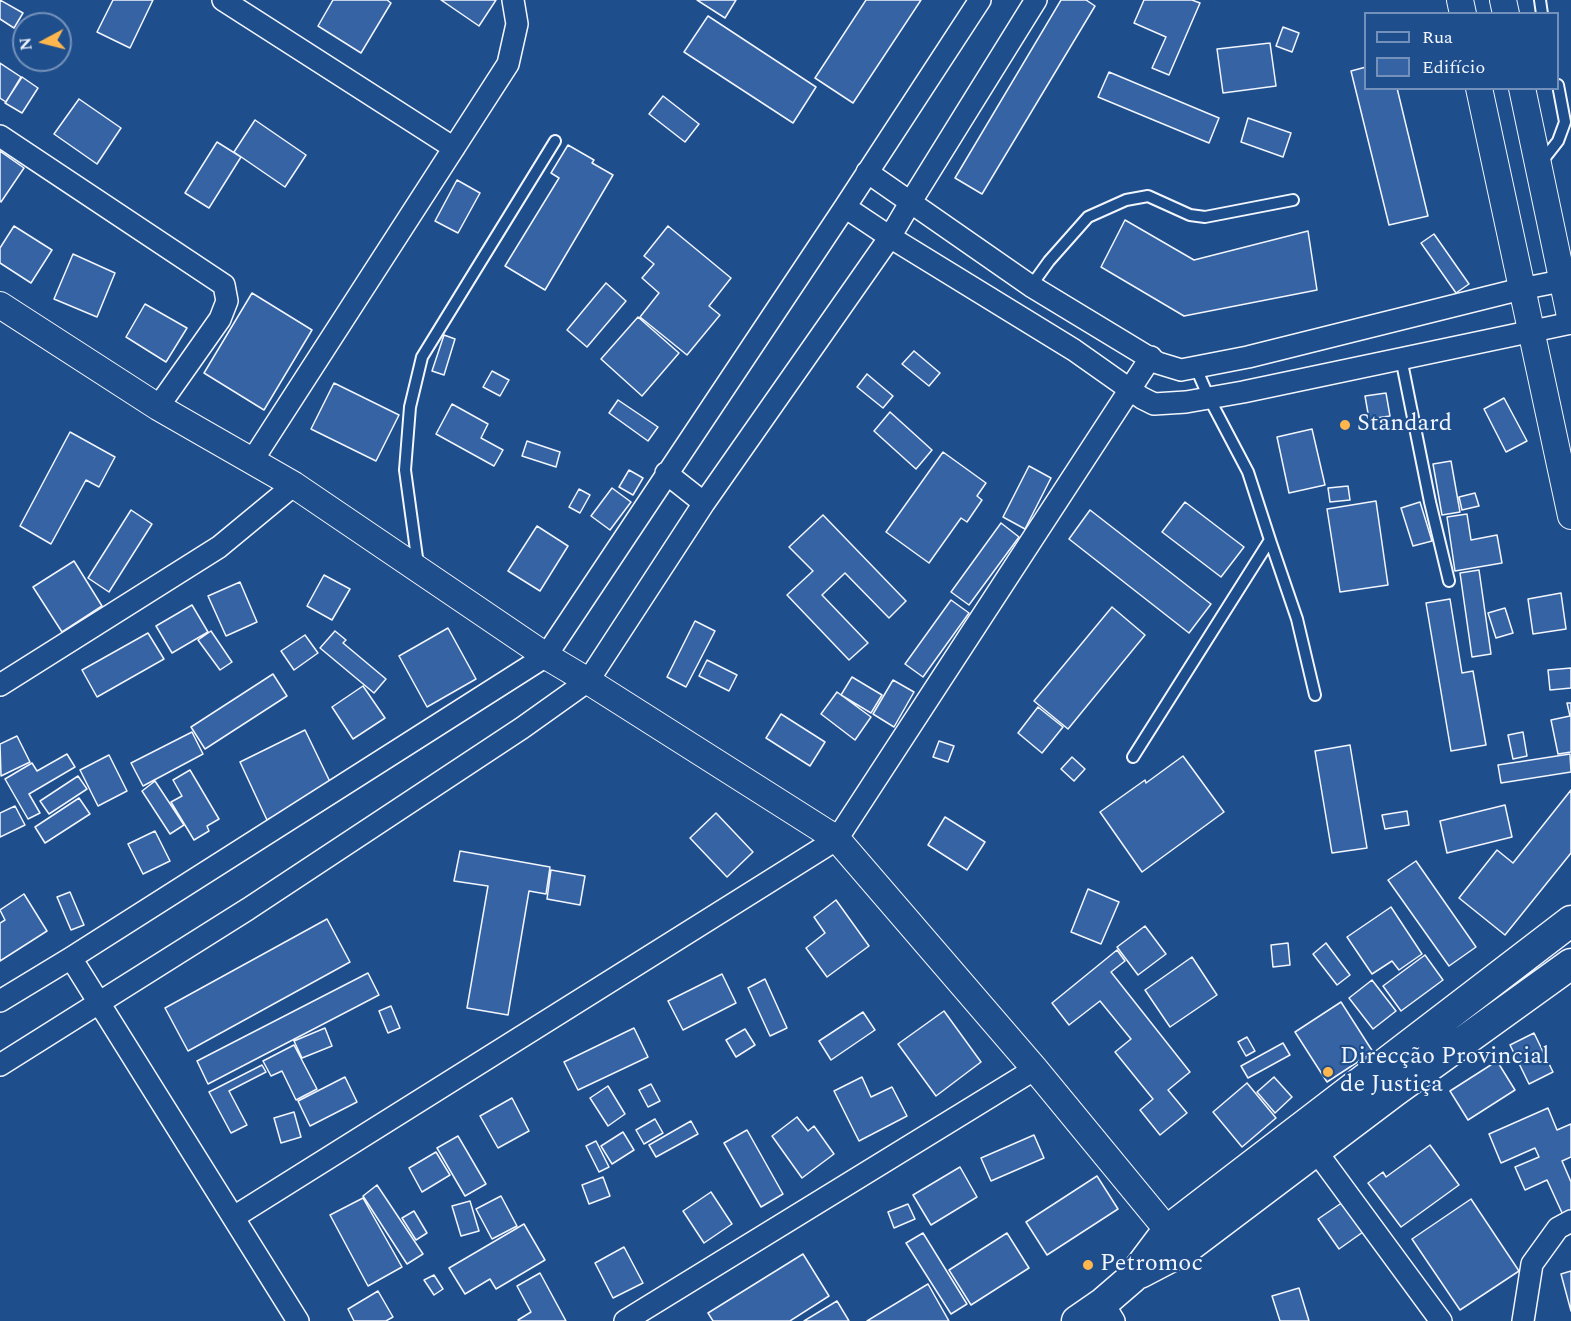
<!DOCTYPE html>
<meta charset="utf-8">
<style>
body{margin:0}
#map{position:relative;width:1571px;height:1321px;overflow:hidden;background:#1f4e8c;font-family:Spectral,serif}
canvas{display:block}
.legend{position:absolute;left:1364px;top:12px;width:195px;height:78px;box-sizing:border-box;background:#1f4e8c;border:2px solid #7391ba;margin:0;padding:8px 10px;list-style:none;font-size:18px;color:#f2f6ff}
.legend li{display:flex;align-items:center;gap:12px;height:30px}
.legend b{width:30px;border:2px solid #7391ba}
.north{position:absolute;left:12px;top:12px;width:60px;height:60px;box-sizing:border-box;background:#1f4e8c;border:2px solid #7391ba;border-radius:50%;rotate:263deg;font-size:16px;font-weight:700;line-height:24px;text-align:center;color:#f2f6ff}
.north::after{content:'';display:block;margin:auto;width:21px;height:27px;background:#ffb74d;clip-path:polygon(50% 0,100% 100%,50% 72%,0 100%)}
</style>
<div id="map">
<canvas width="1571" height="1321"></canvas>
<ul class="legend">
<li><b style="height:8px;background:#1f4e8c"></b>Rua</li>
<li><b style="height:16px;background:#3563a3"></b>Edifício</li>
</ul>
<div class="north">N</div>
</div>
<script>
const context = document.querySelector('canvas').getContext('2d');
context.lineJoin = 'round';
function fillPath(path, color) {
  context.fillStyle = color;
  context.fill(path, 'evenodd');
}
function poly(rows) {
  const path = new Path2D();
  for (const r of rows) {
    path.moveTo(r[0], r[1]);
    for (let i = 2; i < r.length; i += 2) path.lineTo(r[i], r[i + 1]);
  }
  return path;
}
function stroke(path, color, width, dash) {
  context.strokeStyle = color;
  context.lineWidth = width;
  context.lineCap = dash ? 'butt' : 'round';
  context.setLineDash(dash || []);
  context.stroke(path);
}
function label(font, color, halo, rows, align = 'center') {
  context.font = font + ' Spectral,serif';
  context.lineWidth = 4.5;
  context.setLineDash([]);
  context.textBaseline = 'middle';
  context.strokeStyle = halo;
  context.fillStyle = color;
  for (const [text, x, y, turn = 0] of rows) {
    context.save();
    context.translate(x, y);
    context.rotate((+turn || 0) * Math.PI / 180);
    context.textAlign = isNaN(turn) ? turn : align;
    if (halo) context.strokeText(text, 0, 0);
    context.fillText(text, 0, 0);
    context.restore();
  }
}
const building = poly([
 [0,0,23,13,14,28,0,19,0,0],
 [113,0,153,0,130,48,97,32,113,0],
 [333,0,387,0,391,3,361,53,318,26,333,0],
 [441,0,496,0,479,26,441,0],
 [697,0,736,0,725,18,697,0],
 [866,0,921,0,853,103,815,78,866,0],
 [1061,0,1086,0,1095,6,982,194,955,178,1061,0],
 [1144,0,1192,0,1200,3,1169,75,1152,68,1166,37,1134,23,1144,0],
 [708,16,816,87,793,123,684,52,708,16],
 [1283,27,1299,33,1292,52,1276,46,1283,27],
 [1270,43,1276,86,1223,93,1217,49,1270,43],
 [0,63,21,77,6,102,0,98,0,63],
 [1366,67,1366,88,1397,88,1428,216,1389,225,1351,71,1366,67],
 [1109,72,1219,118,1209,143,1098,97,1109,72],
 [22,77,38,88,22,113,5,103,22,77],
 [663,96,699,124,685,142,649,114,663,96],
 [79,99,121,128,97,164,54,134,79,99],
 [1248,118,1291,133,1283,157,1241,142,1248,118],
 [255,120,306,155,285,187,234,152,255,120],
 [217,142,241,157,209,208,185,193,217,142],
 [568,145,594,160,592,163,613,175,545,290,505,266,559,178,551,173,568,145],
 [0,151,24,168,1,202,0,201,0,151],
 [457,180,480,193,458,233,435,221,457,180],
 [1125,220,1194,260,1308,231,1317,290,1184,316,1101,267,1125,220],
 [14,226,52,250,31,283,0,263,0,248,14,226],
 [668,226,731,278,709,306,720,315,687,355,640,317,659,293,642,278,654,264,644,256,668,226],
 [1434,234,1469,284,1456,293,1421,243,1434,234],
 [73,254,115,273,97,317,54,299,73,254],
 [606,283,626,301,587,347,567,330,606,283],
 [252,293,312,330,264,410,204,373,252,293],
 [145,304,187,328,166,362,126,337,145,304],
 [638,317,679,353,642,396,601,359,638,317],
 [444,335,455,339,444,375,432,371,444,335],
 [914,351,940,373,929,386,902,364,914,351],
 [492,371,509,380,500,396,483,387,492,371],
 [867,374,893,396,883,408,857,387,867,374],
 [334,383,399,415,376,461,311,429,334,383],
 [1386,393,1390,416,1369,419,1365,396,1386,393],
 [1504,398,1527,441,1506,452,1484,409,1504,398],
 [618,400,658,427,648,441,609,413,618,400],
 [452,404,488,424,481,438,503,450,494,466,436,434,452,404],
 [890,412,932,450,916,469,874,431,890,412],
 [1312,429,1325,485,1289,493,1277,437,1312,429],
 [70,432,115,457,99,487,86,480,51,544,20,526,70,432],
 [527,441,560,452,556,467,522,456,527,441],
 [943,452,986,483,977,496,982,500,967,522,961,518,929,563,886,532,943,452],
 [1451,461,1460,512,1442,515,1433,464,1451,461],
 [1029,466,1051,478,1025,529,1003,517,1029,466],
 [629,470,643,478,633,495,619,487,629,470],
 [1348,486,1350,500,1330,502,1328,488,1348,486],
 [612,488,631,502,610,530,591,516,612,488],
 [579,489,590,495,580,513,569,507,579,489],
 [1475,493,1479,506,1462,510,1459,497,1475,493],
 [1376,501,1388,585,1340,592,1327,509,1376,501],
 [1185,502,1244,547,1221,577,1162,532,1185,502],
 [1420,502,1432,541,1413,546,1401,508,1420,502],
 [131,510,152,524,109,592,88,578,131,510],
 [1090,510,1211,604,1189,633,1069,539,1090,510],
 [1467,514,1471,540,1497,535,1502,563,1455,571,1447,517,1467,514],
 [823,515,906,601,889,618,845,573,822,595,868,643,849,660,787,595,813,571,789,547,823,515],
 [1001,523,1019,537,969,605,951,592,1001,523],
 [537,526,568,546,540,591,508,571,537,526],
 [74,561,102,606,62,632,33,587,74,561],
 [1479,570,1491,654,1472,657,1460,573,1479,570],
 [324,575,350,589,332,620,307,606,324,575],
 [240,582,257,622,226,636,208,596,240,582],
 [1561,593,1566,629,1533,634,1528,599,1561,593],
 [1450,599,1462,673,1473,671,1486,745,1451,751,1426,603,1450,599],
 [951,600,969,613,923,677,905,664,951,600],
 [192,605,208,632,172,653,156,626,192,605],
 [1112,607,1145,635,1068,729,1034,701,1112,607],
 [1505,608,1513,633,1496,638,1488,613,1505,608],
 [695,621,715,631,686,687,667,677,695,621],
 [448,628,476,679,427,707,399,656,448,628],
 [211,631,232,662,220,670,198,640,211,631],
 [335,631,346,640,343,643,386,679,374,693,320,648,335,631],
 [148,633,164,659,97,697,82,670,148,633],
 [305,635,318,653,294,670,281,651,305,635],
 [707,660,737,675,729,691,699,676,707,660],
 [1571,668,1571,688,1550,690,1548,670,1571,668],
 [273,674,287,696,205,749,191,727,273,674],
 [852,677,882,695,871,713,841,695,852,677],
 [893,680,914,692,894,727,873,714,893,680],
 [363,686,385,718,353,739,332,707,363,686],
 [837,692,871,717,855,740,821,714,837,692],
 [1567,703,1571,703,1571,752,1558,754,1551,720,1570,716,1567,703],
 [1038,707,1063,727,1042,753,1018,733,1038,707],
 [781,714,825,742,810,766,766,738,781,714],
 [305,730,333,788,267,820,240,762,305,730],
 [192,732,203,754,143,786,131,763,192,732],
 [1523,732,1527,756,1513,759,1508,735,1523,732],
 [17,736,30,762,1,776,0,744,17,736],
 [939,741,954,746,948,762,933,757,939,741],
 [1350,745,1367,848,1332,853,1315,751,1350,745],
 [67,754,75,767,29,794,40,813,28,819,5,779,32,763,37,771,67,754],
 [1570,754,1571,772,1501,783,1498,765,1570,754],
 [109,755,127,791,98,806,80,770,109,755],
 [1183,756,1224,812,1142,872,1100,812,1145,780,1146,783,1183,756],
 [1072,757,1085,769,1074,781,1061,769,1072,757],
 [190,770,219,819,207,826,209,831,194,840,171,802,182,796,173,780,190,770],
 [78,776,87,789,49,814,40,801,78,776],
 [155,781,184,825,170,834,142,791,155,781],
 [1571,790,1571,853,1505,935,1459,898,1497,850,1513,863,1571,790],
 [79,798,90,814,45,843,35,827,79,798],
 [1505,805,1512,837,1447,853,1440,821,1505,805],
 [15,806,25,825,0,837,0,813,15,806],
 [1407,811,1409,825,1385,829,1382,815,1407,811],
 [716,813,753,852,727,877,690,838,716,813],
 [945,817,985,842,967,870,928,845,945,817],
 [155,831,170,861,143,874,128,844,155,831],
 [460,851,550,867,546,894,529,891,508,1015,467,1008,488,886,454,881,460,851],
 [1416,861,1476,947,1449,966,1388,880,1416,861],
 [551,870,585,876,580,905,547,899,551,870],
 [1088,889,1119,902,1101,944,1071,932,1088,889],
 [70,892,84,925,71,930,57,897,70,892],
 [24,894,47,931,0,961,0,923,5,920,0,910,24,894],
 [836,900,869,946,827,977,806,948,825,933,814,917,836,900],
 [1391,907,1422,954,1399,970,1392,961,1372,974,1347,937,1391,907],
 [327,919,350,962,188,1051,165,1008,327,919],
 [1145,926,1166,954,1138,975,1117,947,1145,926],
 [1288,943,1290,965,1273,967,1271,945,1288,943],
 [1326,943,1350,975,1337,985,1313,954,1326,943],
 [1117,950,1125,961,1111,972,1190,1072,1168,1090,1187,1113,1160,1135,1140,1110,1153,1099,1115,1052,1131,1039,1100,1001,1069,1025,1052,1003,1117,950],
 [1425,955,1443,980,1401,1011,1383,986,1425,955],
 [1192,957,1217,995,1170,1027,1145,990,1192,957],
 [368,973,379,995,208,1084,197,1061,368,973],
 [722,974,736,1003,683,1030,668,1001,722,974],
 [765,979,787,1028,770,1036,748,988,765,979],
 [1372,980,1396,1011,1373,1029,1349,998,1372,980],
 [1341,1002,1373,1052,1327,1082,1295,1032,1341,1002],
 [391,1006,400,1028,388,1033,379,1011,391,1006],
 [944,1011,981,1062,936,1096,898,1044,944,1011],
 [863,1012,875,1030,831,1060,819,1041,863,1012],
 [325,1028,332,1046,302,1058,294,1041,325,1028],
 [634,1028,648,1057,578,1090,564,1062,634,1028],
 [745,1029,755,1045,736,1057,726,1040,745,1029],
 [1534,1033,1553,1072,1529,1084,1510,1045,1534,1033],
 [1247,1037,1255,1051,1246,1056,1238,1042,1247,1037],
 [1283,1043,1290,1055,1248,1078,1241,1066,1283,1043],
 [294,1045,317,1089,296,1100,282,1071,271,1076,263,1061,294,1045],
 [1497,1061,1515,1090,1468,1120,1450,1091,1497,1061],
 [262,1065,266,1072,229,1091,247,1125,231,1133,209,1092,262,1065],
 [345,1077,357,1102,310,1126,298,1101,345,1077],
 [862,1077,871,1097,892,1087,907,1116,859,1141,834,1091,862,1077],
 [1274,1077,1292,1097,1275,1113,1257,1092,1274,1077],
 [1247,1083,1276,1118,1242,1147,1213,1112,1247,1083],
 [651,1084,660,1101,648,1107,639,1090,651,1084],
 [608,1086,625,1114,608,1126,590,1098,608,1086],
 [512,1098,529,1131,498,1148,480,1116,512,1098],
 [1548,1108,1557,1130,1571,1124,1571,1157,1562,1161,1571,1182,1571,1212,1563,1215,1547,1180,1525,1190,1515,1167,1539,1157,1535,1148,1501,1163,1489,1134,1548,1108],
 [294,1112,301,1137,281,1143,274,1118,294,1112],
 [797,1117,808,1131,814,1126,834,1154,802,1178,772,1136,797,1117],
 [655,1119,663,1133,644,1144,636,1130,655,1119],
 [691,1121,698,1134,656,1157,649,1145,691,1121],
 [747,1130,783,1194,761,1207,724,1143,747,1130],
 [623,1132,634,1150,612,1164,601,1146,623,1132],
 [1034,1135,1044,1158,991,1181,981,1158,1034,1135],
 [458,1136,486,1184,465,1196,437,1148,458,1136],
 [596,1141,609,1167,599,1172,586,1146,596,1141],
 [1430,1145,1459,1185,1401,1227,1368,1183,1383,1172,1386,1177,1430,1145],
 [436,1152,450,1175,422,1192,409,1168,436,1152],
 [960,1167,977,1197,931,1225,913,1195,960,1167],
 [1097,1176,1118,1209,1047,1255,1026,1222,1097,1176],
 [603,1177,610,1196,589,1204,582,1185,603,1177],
 [377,1185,423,1254,407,1264,363,1196,377,1185],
 [711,1192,732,1224,704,1243,683,1211,711,1192],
 [501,1196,517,1226,492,1239,476,1209,501,1196],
 [363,1198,402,1267,368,1286,330,1215,363,1198],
 [1471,1199,1519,1271,1460,1310,1412,1239,1471,1199],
 [470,1201,479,1231,461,1236,452,1206,470,1201],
 [1343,1202,1363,1232,1339,1249,1318,1219,1343,1202],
 [908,1204,915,1219,894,1228,888,1212,908,1204],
 [414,1211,427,1233,416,1240,402,1218,414,1211],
 [524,1224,545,1260,496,1289,490,1279,465,1294,449,1268,524,1224],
 [923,1233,967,1304,951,1314,906,1243,923,1233],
 [1007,1233,1029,1268,971,1305,949,1270,1007,1233],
 [624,1247,643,1283,613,1298,595,1263,624,1247],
 [803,1254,829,1296,790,1321,713,1321,708,1313,803,1254],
 [1571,1271,1571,1311,1561,1274,1571,1271],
 [540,1273,566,1321,519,1321,518,1320,531,1312,517,1286,540,1273],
 [434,1275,443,1289,434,1295,424,1280,434,1275],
 [928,1284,949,1321,867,1321,928,1284],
 [1299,1288,1309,1321,1280,1321,1272,1296,1299,1288],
 [378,1291,393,1317,386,1321,354,1321,348,1309,378,1291],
 [837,1301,849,1321,804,1321,837,1301]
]);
fillPath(building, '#3563a3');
stroke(building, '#f2f6ff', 1.5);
const service = poly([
 [1540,0,1542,14],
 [1540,164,1558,141,1565,122,1558,85],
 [1031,286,1049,261,1088,217,1126,200,1148,196,1190,215,1205,217,1293,200],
 [1401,358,1430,502,1449,581],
 [1270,540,1297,619,1315,695],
 [418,565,405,470,410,407,422,357,555,141],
 [1133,757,1270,540,1248,472,1209,398,1196,368]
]);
const minor = poly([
 [223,0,454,148],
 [0,136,224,285,227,301,220,319,158,407],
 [867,172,1031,286,1158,363,1181,370,1248,357,1521,289,1571,279],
 [845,207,890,237,1074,350,1142,398,1154,404,1186,402,1243,392,1571,323],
 [252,461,508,64,517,24,513,0],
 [666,473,704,503],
 [0,685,219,547,294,485],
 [71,958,298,1321],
 [0,1001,71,958,546,656,845,207,980,0],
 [0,1065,248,909,522,728,588,681,704,503,890,237,910,203,1036,0],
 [1316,1151,1441,1321],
 [234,1217,837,839,1151,357],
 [1103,1303,1114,1321],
 [625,1321,1035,1069],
 [1523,1321,1532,1264,1558,1228,1571,1221]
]);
const tertiary = poly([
 [1460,0,1463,14],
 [1503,0,1506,14],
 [1479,88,1571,516],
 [1522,88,1571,321],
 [0,305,158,407,294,485,546,656,588,681,837,839,1035,1069,1179,1244]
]);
const secondary = poly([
 [1140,1273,1184,1250,1396,1090,1571,964],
 [1077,1321,1103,1303,1132,1278,1168,1230,1571,921]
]);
stroke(service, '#f2f6ff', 14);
stroke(minor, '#f2f6ff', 24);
stroke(tertiary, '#f2f6ff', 28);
stroke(secondary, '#f2f6ff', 33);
stroke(service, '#1f4e8c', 10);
stroke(minor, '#1f4e8c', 21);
stroke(tertiary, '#1f4e8c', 26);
stroke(secondary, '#1f4e8c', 30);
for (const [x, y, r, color] of [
 [1345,425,6,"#ffb74d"],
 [1328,1072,6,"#ffb74d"],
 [1088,1265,6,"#ffb74d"]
]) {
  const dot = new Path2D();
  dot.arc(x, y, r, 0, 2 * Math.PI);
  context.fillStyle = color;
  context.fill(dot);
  stroke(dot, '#1f4e8c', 2);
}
label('24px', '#f2f6ff', '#1f4e8c', [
 ["Standard",1357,425],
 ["Direcção Provincial",1340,1058],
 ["de Justiça",1340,1086],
 ["Petromoc",1100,1265]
], 'left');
</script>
